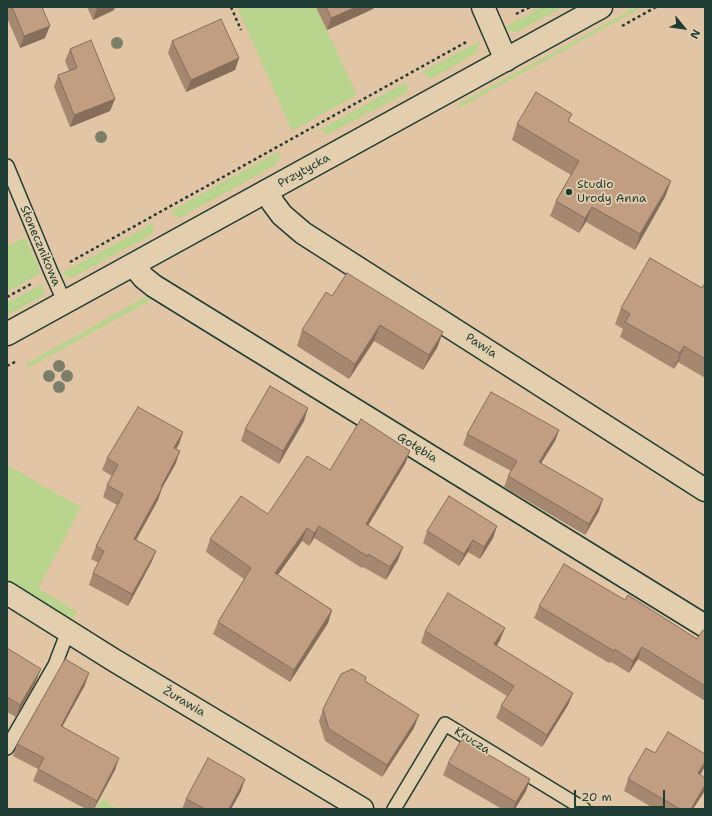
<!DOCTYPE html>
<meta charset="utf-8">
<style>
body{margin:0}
#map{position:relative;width:712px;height:816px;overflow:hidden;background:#e2c5a5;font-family:"Shantell Sans",sans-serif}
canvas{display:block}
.frame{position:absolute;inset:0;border:8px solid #1f3d34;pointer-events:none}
.north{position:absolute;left:664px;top:8px;width:40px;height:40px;-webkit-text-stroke:3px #e3cfad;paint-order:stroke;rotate:119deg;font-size:11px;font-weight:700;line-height:16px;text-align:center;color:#1f3d34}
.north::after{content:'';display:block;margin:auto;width:14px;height:18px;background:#1f3d34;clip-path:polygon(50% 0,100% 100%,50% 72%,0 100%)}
.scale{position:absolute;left:574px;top:790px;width:91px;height:18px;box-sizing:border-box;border:2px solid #1f3d34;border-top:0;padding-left:5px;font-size:12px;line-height:14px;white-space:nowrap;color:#1f3d34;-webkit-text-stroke:3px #e3cfad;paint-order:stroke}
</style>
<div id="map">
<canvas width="712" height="816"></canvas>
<div class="frame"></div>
<div class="north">N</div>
<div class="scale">20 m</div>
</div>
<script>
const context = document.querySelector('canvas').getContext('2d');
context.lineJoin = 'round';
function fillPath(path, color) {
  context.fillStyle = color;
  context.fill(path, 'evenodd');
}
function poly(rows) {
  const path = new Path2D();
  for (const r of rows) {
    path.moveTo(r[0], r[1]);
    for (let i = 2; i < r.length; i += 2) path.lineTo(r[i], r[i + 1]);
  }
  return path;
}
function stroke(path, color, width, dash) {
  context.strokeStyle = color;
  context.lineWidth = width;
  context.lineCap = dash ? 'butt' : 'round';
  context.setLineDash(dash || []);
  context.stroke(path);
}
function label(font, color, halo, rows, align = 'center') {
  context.font = font + ' "Shantell Sans",sans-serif';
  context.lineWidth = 3.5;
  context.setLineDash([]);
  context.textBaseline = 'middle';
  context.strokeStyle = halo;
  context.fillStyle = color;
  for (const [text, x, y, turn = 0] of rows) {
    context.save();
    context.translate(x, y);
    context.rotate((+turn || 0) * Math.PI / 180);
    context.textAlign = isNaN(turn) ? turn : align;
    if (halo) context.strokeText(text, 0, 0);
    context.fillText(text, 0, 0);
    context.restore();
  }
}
fillPath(poly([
 [237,7,316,7,357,95,292,131],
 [542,7,563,7,517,32,509,31,504,28],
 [636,7,643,7,459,108,458,104],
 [480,41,478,48,475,54,430,79,422,72],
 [406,82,408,89,405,94,326,135,321,129],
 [280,151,279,159,276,165,179,218,173,215,171,211],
 [153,223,154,231,151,235,73,277,66,277,62,273],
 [25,237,41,273,7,292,7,246],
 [42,284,45,289,43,296,7,315,7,303],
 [145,297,151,300,28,368,26,364],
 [7,465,82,508,79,511,38,588,77,612,73,618,66,619,7,583],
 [102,799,118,809,96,809]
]), '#b9d48c');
const service = poly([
 [7,166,51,272,65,303],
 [7,748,55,665,68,631],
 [394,809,445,724,584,809]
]);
const minor = poly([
 [483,7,506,60],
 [267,191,273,203,282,215,303,233,705,490],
 [133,265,144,278,154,286,705,626],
 [7,593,112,659,362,809]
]);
const secondary = poly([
 [7,334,601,7]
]);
stroke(service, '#1f3d34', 16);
stroke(minor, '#1f3d34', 25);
stroke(secondary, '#1f3d34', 25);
stroke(poly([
 [231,7,241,30],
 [516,14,530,7],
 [622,26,656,7],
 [70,262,468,41],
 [7,297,31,284],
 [7,366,17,361]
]), '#1f3d34', 2.5, [3, 3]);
stroke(service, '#e3cfad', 13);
stroke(minor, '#e3cfad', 22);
stroke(secondary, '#e3cfad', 22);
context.fillStyle = '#7b7f69';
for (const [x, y] of [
 [117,43],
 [101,137],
 [59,366],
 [49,376],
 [67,376],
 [59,387]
]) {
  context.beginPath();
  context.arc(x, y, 6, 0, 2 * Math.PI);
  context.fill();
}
fillPath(poly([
 [7,7,42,7,45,38,20,48,7,18],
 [87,7,115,7,114,10,93,20],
 [316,7,374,7,373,9,327,30],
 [172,41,239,58,235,70,186,92,168,53],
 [70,49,115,99,110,111,70,127,54,87,58,75,69,71,65,61],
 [569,122,671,181,665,197,635,250,586,222,579,233,550,216,556,201,571,175,512,140,517,124],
 [705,283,705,378,678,362,674,369,620,337,623,329,615,324,621,308,702,288],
 [332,296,443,332,437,348,423,370,374,341,349,379,297,346,302,330],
 [308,408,304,421,279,464,241,441,245,429],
 [559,430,555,441,541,463,599,511,585,535,504,487,508,476,511,471,463,445,467,434],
 [183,432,179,444,176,449,176,463,162,488,158,500,136,540,156,551,151,563,128,606,89,585,93,573,99,563,91,559,96,546,117,505,103,497,107,485,112,476,102,470,107,458],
 [410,451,405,464,368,526,403,547,398,560,386,580,363,567,362,568,314,538,309,546,302,541,278,575,332,610,328,623,290,682,213,634,218,622,244,579,206,552,210,539,268,514,330,470],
 [497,526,493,538,480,559,468,552,459,566,423,543,427,531],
 [625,600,697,639,705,631,705,701,638,659,629,673,611,662,609,663,534,618,539,606],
 [505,628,500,640,497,646,573,693,568,705,542,747,496,718,501,706,507,696,421,643,425,631],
 [7,648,36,681,16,717,7,712],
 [365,681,414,728,382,777,325,741,319,721,323,709],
 [85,685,62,727,115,770,94,809,86,809,33,781,38,769,13,756,17,744],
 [655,753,704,768,700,775,704,792,693,809,655,809,624,791,628,779],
 [448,763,530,779,526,791,515,809,502,809,443,775],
 [241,791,231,809,182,809,186,799]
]), '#a68770');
fillPath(poly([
 [99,7,115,7,114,10,93,20,97,8],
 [356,7,374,7,373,9,327,30,331,18],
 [50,26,45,38,20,48,24,36],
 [239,58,235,70,186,92,191,80],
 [115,99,110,111,70,127,74,115],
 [671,181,665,197,635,250,640,234],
 [592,207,586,222,579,233,585,218],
 [380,325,374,341,349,379,355,364],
 [443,332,437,348,423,370,429,355],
 [684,346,678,362,674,369,680,353],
 [308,408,304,421,279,464,283,451],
 [559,430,555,441,535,473,539,462],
 [183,432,179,444,170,460,174,448],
 [180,451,176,463,156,499,161,487],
 [410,451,405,464,361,537,366,524],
 [162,488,158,500,130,551,134,539],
 [603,499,599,511,585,535,589,524],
 [319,526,314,538,309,546,314,533],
 [497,526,493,538,480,559,484,547],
 [307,528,302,541,270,586,275,573],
 [473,540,468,552,459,566,464,554],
 [403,547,398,560,386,580,390,567],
 [156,551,151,563,128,606,132,594],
 [332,610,328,623,290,682,294,670],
 [505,628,500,640,490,657,494,644],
 [642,647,638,659,629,673,633,661],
 [41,669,36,681,16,717,20,705],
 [89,673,85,685,56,738,61,726],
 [573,693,568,705,542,747,547,735],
 [419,715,414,728,382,777,387,765],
 [119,758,115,770,94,809,97,801],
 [705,762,705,765,704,768,694,786,698,773],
 [245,779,241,791,231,809,229,809],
 [530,779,526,791,515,809,513,809,516,802],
 [705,785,705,788,704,792,693,809,691,809]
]), '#876e5b');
const building = poly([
 [12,7,42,7,50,26,24,36,12,7],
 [326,7,356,7,331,18,326,7],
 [221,19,239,58,191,80,172,41,221,19],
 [91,40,115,99,74,115,58,75,77,68,70,49,91,40],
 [536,92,572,114,568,121,671,181,640,234,592,207,585,218,556,201,579,161,517,124,536,92],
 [650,258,702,288,705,283,705,359,684,346,680,353,625,322,630,314,621,308,650,258],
 [347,273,443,332,429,355,380,325,355,364,302,330,326,292,332,296,347,273],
 [270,386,308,408,283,451,245,429,270,386],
 [491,392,559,430,539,462,603,499,589,524,508,476,517,461,467,434,491,392],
 [138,407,183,432,174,448,180,451,161,487,162,488,134,539,156,551,132,594,93,573,104,551,96,546,123,494,107,485,118,465,107,458,138,407],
 [361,419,410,451,366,524,403,547,390,567,368,554,367,556,319,526,314,533,307,528,275,573,332,610,294,670,218,622,251,568,210,539,241,496,268,514,307,456,330,470,361,419],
 [449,496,497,526,484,547,473,540,464,554,427,531,449,496],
 [564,564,625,600,628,595,697,639,703,630,705,631,705,686,642,647,633,661,615,649,614,651,539,606,564,564],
 [448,593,505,628,494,644,573,693,547,735,501,706,514,686,425,631,448,593],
 [7,648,41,669,20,705,7,697,7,648],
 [65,659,89,673,61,726,119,758,97,801,38,769,44,758,17,744,65,659],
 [352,669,366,677,365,681,419,715,387,765,329,729,323,709,341,674,352,669],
 [668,732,705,754,705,762,698,773,705,778,705,785,691,809,680,809,628,779,646,748,655,753,668,732],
 [462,739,530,779,516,802,448,763,462,739],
 [208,758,245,779,229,809,205,809,186,799,208,758]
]);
fillPath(building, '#c19d82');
stroke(building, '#876e5b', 1);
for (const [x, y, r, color] of [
 [569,192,4,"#1f3d34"]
]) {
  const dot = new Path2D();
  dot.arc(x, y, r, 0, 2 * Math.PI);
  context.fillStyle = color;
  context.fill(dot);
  stroke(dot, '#e3cfad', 1.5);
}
label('12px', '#1f3d34', '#e3cfad', [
 ["Przytycka",304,171,-29],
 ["Słonecznikowa",40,246,67],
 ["Pawia",481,346,33],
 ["Gołębia",417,448,32],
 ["Żurawia",184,702,31],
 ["Krucza",472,741,32]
]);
label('12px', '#1f3d34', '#e3cfad', [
 ["Studio",577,185],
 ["Urody Anna",577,199]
], 'left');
</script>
